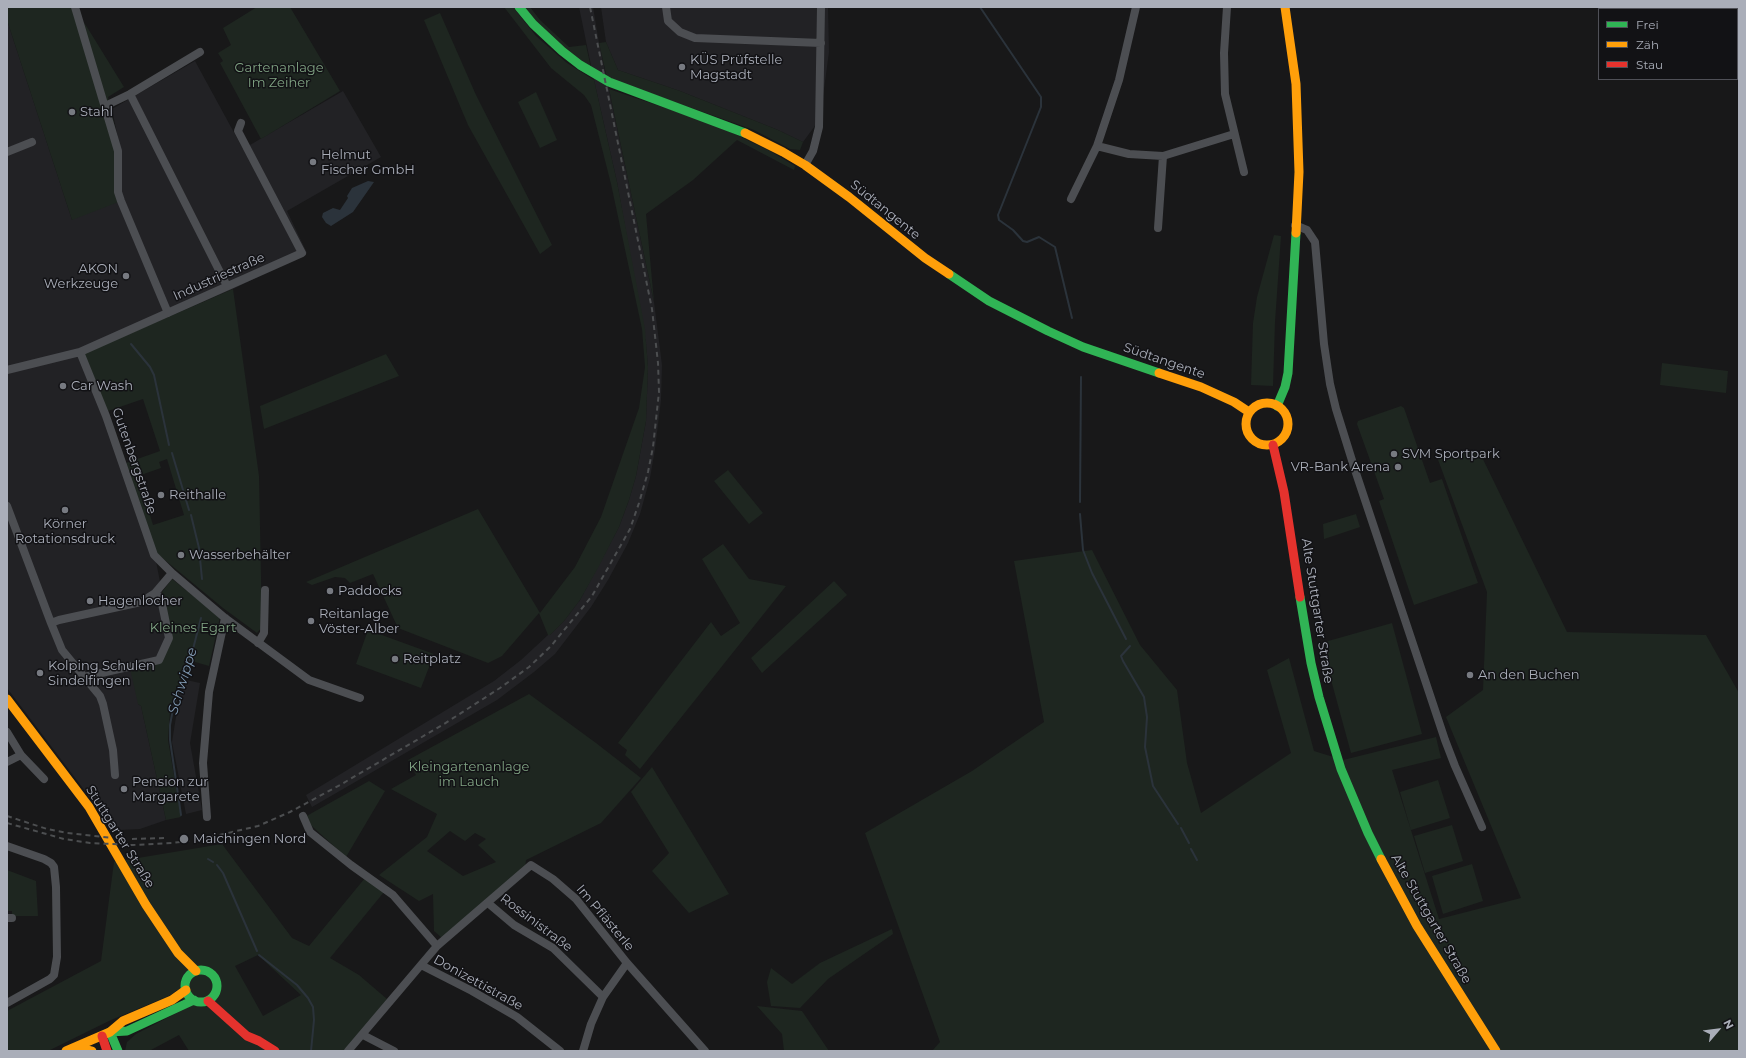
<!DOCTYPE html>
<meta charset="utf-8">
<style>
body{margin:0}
#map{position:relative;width:1746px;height:1058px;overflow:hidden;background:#181819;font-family:Montserrat,sans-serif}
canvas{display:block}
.frame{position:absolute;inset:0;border:8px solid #aaaeb9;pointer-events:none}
.legend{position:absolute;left:1598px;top:8px;width:140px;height:72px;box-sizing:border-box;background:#121215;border:1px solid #4f5057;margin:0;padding:5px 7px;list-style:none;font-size:12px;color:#aaaeb9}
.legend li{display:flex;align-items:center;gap:8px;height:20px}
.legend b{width:20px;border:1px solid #4f5057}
.north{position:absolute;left:1698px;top:1010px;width:40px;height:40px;-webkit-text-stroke:3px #121215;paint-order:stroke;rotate:62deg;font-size:11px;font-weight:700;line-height:16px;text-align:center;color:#aaaeb9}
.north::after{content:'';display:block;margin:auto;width:14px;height:18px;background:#aaaeb9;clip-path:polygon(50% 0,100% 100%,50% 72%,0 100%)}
</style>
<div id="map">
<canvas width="1746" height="1058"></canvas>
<div class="frame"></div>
<ul class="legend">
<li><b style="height:5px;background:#30b455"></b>Frei</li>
<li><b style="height:5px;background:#ff9f0a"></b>Zäh</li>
<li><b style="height:5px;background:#e5322d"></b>Stau</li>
</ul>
<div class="north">N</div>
</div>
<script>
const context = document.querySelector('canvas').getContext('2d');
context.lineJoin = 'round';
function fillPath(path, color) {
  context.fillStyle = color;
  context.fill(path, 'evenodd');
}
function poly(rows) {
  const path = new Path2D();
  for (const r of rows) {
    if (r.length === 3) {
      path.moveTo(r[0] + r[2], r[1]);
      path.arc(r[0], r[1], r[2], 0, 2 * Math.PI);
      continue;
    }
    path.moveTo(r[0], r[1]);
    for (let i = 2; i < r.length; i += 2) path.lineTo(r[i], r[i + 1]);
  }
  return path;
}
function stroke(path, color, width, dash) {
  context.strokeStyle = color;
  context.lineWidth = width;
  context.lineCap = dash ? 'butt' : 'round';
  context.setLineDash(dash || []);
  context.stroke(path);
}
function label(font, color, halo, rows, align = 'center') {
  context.font = font + ' Montserrat,sans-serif';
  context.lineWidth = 3;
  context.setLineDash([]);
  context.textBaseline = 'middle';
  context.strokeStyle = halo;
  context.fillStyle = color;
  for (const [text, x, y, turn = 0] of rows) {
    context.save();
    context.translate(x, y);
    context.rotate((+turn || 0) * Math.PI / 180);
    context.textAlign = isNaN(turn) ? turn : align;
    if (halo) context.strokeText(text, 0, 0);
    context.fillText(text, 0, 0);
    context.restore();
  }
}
fillPath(poly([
 [579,7,593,7,599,43,654,302,662,365,661,400,655,449,650,478,640,514,628,543,608,580,591,607,555,654,534,672,497,700,312,807,306,795,494,681,521,660,548,635,550,635,564,621,580,600,619,527,629,500,636,476,646,421,648,367,646,344,617,182,594,80],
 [601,7,828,7,829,52,820,119,803,142,778,130,680,91,618,70,606,42],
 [7,20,72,220,121,153,112,109,195,61,243,149,343,91,381,157,287,211,307,253,233,289,80,355,154,551,171,638,138,704,141,706,166,820,140,829,119,830,113,832,85,791,7,688],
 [182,679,200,683,190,743,202,810,186,814,172,742]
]), '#222225');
fillPath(poly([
 [7,7,72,7,87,27,124,87,108,97,121,153,121,201,72,220,7,20],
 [257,7,290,7,340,91,261,139,220,63,223,61,218,53,231,45,223,28],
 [504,7,513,7,536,36,567,63,594,80,617,182,645,329,648,367,646,421,636,476,629,500,619,527,598,568,580,600,564,621,550,635,548,635,539,613,502,656,488,663,398,628,373,574,350,583,345,578,335,577,312,585,306,582,478,509,540,613,575,567,601,517,639,408,645,367,642,329,611,184,591,105,584,95,551,68],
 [523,7,530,7,540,20,569,47,586,45,591,68,559,44],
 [440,13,476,95,552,245,540,254,468,125,424,20],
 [606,42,618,70,680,91,778,130,803,142,800,150,790,149,754,130,607,78,599,43],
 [609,89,716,125,770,151,795,166,794,170,737,140,693,180,646,214,654,302],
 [536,92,557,140,540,148,518,102],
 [1274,235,1281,236,1275,322,1273,386,1251,385,1253,323,1257,297],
 [233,289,259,476,262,627,257,633,223,608,154,551,80,355],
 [143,399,160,451,126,463,108,411],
 [167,459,184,515,153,525,138,476,161,468,159,462],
 [386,354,399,376,264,429,260,406],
 [1662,363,1728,371,1726,393,1660,385],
 [1401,406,1404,408,1430,483,1442,479,1478,583,1414,605,1379,501,1384,499,1357,424,1358,421],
 [1479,451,1567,632,1706,635,1739,693,1739,1051,932,1051,940,1042,865,833,972,771,1044,722,1014,561,1092,550,1140,645,1177,690,1187,763,1201,813,1291,753,1267,670,1289,658,1314,751,1343,760,1436,737,1441,758,1392,770,1439,919,1521,898,1446,717,1483,690,1487,592,1437,457],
 [728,470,763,513,749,524,714,481],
 [1356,514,1360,527,1324,539,1323,524],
 [723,544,749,579,786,586,640,769,625,755,627,750,618,743,711,622,721,636,740,623,702,559],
 [172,579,220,617,209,666,188,660,170,711,168,740,181,817,166,820,141,706,138,704,130,668,161,661,171,638,162,592],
 [834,581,847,595,762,673,751,658],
 [1392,623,1422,734,1351,753,1321,643],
 [368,630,434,654,421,688,356,664],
 [529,694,596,743,641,778,601,823,526,860,525,868,442,938,434,931,433,894,419,901,379,875,427,837,437,814,391,789,416,775,408,760],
 [450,831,465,841,475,833,486,839,478,845,496,862,463,876,427,851],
 [652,767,729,894,689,913,652,871,669,853,631,792],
 [1438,780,1450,818,1411,830,1400,792],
 [369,781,385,791,346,857,303,818],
 [1452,825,1463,861,1425,873,1414,836],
 [222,844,292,938,309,946,365,878,384,892,330,958,359,975,387,999,346,1051,189,1051,179,1035,149,1051,125,1051,127,1042,136,1034,188,1007,177,990,171,995,111,1020,48,1051,7,1051,7,1011,101,961,114,862],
 [258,955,301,995,263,1016,235,966],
 [1472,864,1483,901,1443,914,1432,876],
 [7,870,36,881,38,916,12,916,12,911,7,911],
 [892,929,893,934,828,979,800,1008,771,1006,767,982,771,968,792,984,820,963],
 [757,1006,802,1011,829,1051,784,1051,782,1034]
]), '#1e2620');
fillPath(poly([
 [368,181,374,182,353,212,331,226,326,223,322,217,323,213,333,208,340,210,348,198,347,196,352,188]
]), '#2b333b');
stroke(poly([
 [980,7,1041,97,1041,107,998,215,999,220,1013,230,1023,241,1027,242,1039,237,1055,247,1072,318],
 [131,344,150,367,154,375,169,445],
 [172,453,189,510],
 [1080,502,1081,377],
 [1080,514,1083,550,1092,573,1126,639],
 [191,515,199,548,202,579],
 [1130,646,1121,656,1123,661,1144,697,1147,717,1145,747,1153,786,1178,824],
 [181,815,170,740,170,725,173,709,183,677,192,653,201,618],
 [1181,828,1189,843],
 [1191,849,1197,860],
 [208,859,213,862],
 [217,865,223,873,257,951],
 [259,955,297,985,308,998,313,1007,314,1020,311,1051]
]), '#2b333b', 2);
stroke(poly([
 [75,7,118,151,118,192,121,201,168,313],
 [666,7,668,21,680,32,695,38,821,43],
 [1227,7,1224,53,1225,94,1244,172],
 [130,94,227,286],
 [105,106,130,94,200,52],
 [1097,146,1129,154,1163,156,1234,134],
 [7,152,32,142],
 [805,165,813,151,819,127,821,7],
 [1071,199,1097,146,1119,80,1136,7],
 [1295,225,1307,230,1315,242,1324,344,1330,384,1336,409,1355,470,1445,740,1455,766,1482,827],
 [1158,228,1163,156],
 [80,352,106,416,154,555,172,573,225,618,309,680,360,698],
 [7,370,80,352,302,253,238,131,241,123],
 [7,506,51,623,59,620,141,602,155,593,172,573],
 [51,623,62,650,100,696,103,704,113,750,115,775],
 [258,643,264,633,265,590],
 [85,678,88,676,159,660,169,638,161,599,155,593],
 [7,732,21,755,44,779],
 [7,762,21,755],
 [303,816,310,832,351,865,393,895,437,946],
 [207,817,203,763,209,692,225,618],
 [7,846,44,859,51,863,54,867,56,887,57,957,54,975,50,979,7,1003],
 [488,903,514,925,553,948,603,997],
 [7,918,12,918],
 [421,965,472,991,517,1017,560,1051],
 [363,1035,394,1051],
 [348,1051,437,946,531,865,553,879,576,899,627,963,705,1051],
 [583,1051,591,1024,603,997,627,963]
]), '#4c4e52', 8);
stroke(poly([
 [519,7,533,24,562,51,580,65,609,82,745,133],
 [949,274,989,301,1048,331,1083,347,1159,373],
 [1277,406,1285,387,1288,373,1296,233],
 [1300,597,1311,663,1319,697,1341,769,1368,833,1381,859],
 [201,986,16],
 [110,1032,127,1031,194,1000],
 [110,1032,118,1051]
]), '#30b455', 9);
stroke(poly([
 [1285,7,1296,84,1299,172,1296,233],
 [745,133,783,152,805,165,849,197,925,258,949,274],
 [1159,373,1201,387,1234,402,1249,412],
 [1267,424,21],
 [7,699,89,807,146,905,178,953,196,971],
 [1381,859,1417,926,1496,1051],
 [76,1047,92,1051],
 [66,1051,110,1032,123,1021,172,1000,186,990]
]), '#ff9f0a', 9);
stroke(poly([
 [1273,445,1284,492,1300,597],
 [208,1001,247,1036,259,1041,275,1051],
 [102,1036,107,1051]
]), '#e5322d', 9);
stroke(poly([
 [7,816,47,829,67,833,112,838],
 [7,823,64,839,90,843,133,845,172,843,202,839,258,826,290,812,340,785,444,724,500,688,529,667,551,646,592,596,630,529,639,503,648,472,653,447,659,392,658,363,652,309,590,7],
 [132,839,168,838]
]), '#4c4e50', 2, [5, 4]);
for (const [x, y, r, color] of [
 [682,67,4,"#777a81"],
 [72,112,4,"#777a81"],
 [313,162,4,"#777a81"],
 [126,276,4,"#777a81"],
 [63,386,4,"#777a81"],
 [1394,454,4,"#777a81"],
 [1398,467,4,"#777a81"],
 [161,495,4,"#777a81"],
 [65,510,4,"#777a81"],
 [181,555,4,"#777a81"],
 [330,591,4,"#777a81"],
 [90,601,4,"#777a81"],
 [311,621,4,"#777a81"],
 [395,659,4,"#777a81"],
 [40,673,4,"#777a81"],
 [1470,675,4,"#777a81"],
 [124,789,4,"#777a81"],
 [184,839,5,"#777a81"]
]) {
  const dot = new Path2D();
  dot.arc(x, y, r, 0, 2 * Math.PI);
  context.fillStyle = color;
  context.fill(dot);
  stroke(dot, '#121215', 1.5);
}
label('13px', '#aaaeb9', '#121215', [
 ["KÜS Prüfstelle",690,60],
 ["Magstadt",690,75],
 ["Stahl",80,112],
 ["Helmut",321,155],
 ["Fischer GmbH",321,170],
 ["AKON",118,269,"right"],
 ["Werkzeuge",118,284,"right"],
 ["Car Wash",71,386],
 ["SVM Sportpark",1402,454],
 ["VR-Bank Arena",1390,467,"right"],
 ["Reithalle",169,495],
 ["Körner",65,524,"center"],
 ["Rotationsdruck",65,539,"center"],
 ["Wasserbehälter",189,555],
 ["Paddocks",338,591],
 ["Hagenlocher",98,601],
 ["Reitanlage",319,614],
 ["Vöster-Alber",319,629],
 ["Reitplatz",403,659],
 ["Kolping Schulen",48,666],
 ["Sindelfingen",48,681],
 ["An den Buchen",1478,675],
 ["Pension zur",132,782],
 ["Margarete",132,797],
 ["Maichingen Nord",193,839]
], 'left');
label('13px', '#81a484', '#121215', [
 ["Gartenanlage",279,68],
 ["Im Zeiher",279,83],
 ["Kleines Egart",193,628],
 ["Kleingartenanlage",469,767],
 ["im Lauch",469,782]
]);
label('13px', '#aaaeb9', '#121215', [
 ["Südtangente",885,210,39],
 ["Industriestraße",219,277,-24],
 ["Südtangente",1164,361,19],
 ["Gutenbergstraße",134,461,71],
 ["Alte Stuttgarter Straße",1317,611,81],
 ["Stuttgarter Straße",120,837,58],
 ["Im Pflästerle",605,918,50],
 ["Alte Stuttgarter Straße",1431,919,60],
 ["Rossinistraße",536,923,37],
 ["Donizettistraße",478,983,29]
]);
label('italic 14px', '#819bb4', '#121215', [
 ["Schwippe",183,681,-73]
]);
</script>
